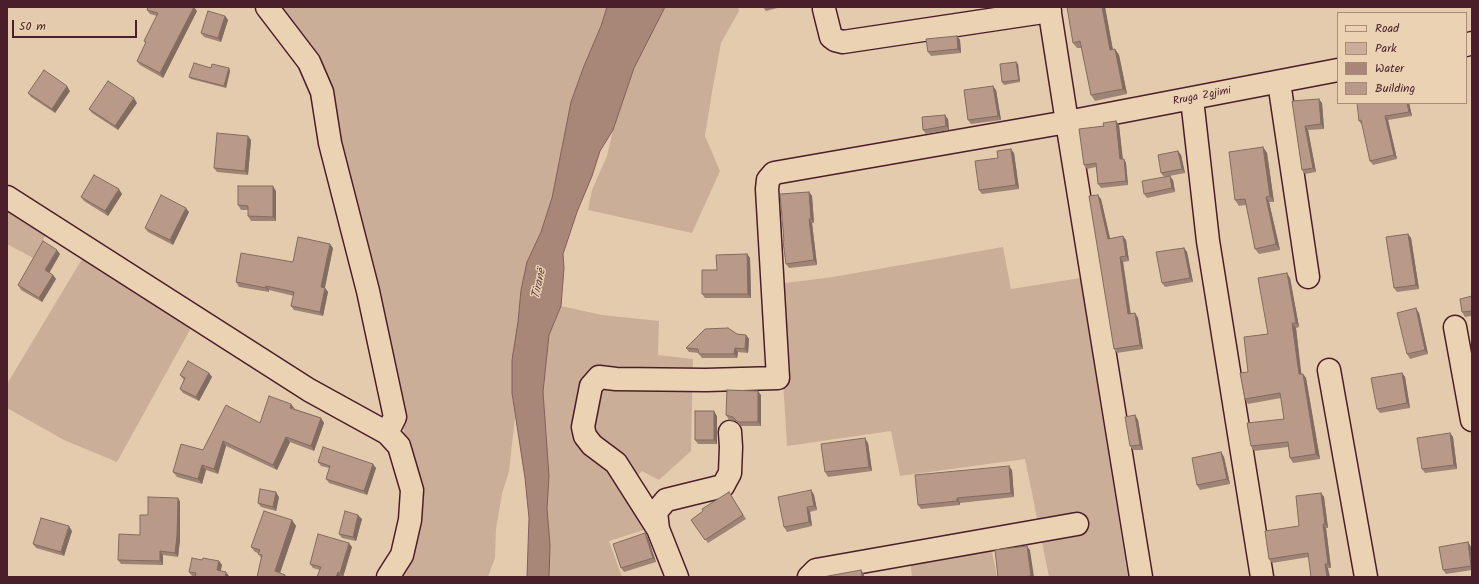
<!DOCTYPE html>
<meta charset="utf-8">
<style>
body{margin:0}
#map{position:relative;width:1479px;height:584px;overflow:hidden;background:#e5cbae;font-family:Kalam,sans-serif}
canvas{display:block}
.frame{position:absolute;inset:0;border:8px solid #4a1f2b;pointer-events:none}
.legend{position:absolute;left:1337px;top:12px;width:130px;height:92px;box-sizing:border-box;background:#ebd2b3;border:1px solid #ab8a7d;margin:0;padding:5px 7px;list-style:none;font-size:12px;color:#4a1f2b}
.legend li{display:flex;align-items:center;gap:8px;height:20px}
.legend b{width:20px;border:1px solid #ab8a7d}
.scale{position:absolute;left:12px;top:20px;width:125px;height:18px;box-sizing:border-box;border:2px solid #4a1f2b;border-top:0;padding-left:5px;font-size:12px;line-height:14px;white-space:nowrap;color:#4a1f2b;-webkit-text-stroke:3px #ebd2b3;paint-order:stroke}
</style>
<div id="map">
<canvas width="1479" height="584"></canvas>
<div class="frame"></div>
<ul class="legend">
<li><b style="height:5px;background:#ebd2b3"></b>Road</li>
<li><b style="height:11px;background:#cbae98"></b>Park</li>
<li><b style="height:11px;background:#a88779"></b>Water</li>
<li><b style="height:11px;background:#b99a89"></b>Building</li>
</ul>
<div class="scale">50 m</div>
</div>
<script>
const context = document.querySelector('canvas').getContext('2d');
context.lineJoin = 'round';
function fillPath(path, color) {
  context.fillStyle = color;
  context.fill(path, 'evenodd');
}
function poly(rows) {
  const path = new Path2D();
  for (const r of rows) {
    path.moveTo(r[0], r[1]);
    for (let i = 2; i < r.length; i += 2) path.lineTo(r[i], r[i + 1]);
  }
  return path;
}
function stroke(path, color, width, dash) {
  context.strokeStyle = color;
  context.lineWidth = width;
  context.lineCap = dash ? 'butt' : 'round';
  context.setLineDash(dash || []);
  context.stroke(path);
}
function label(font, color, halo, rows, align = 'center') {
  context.font = font + ' Kalam,sans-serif';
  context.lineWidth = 3;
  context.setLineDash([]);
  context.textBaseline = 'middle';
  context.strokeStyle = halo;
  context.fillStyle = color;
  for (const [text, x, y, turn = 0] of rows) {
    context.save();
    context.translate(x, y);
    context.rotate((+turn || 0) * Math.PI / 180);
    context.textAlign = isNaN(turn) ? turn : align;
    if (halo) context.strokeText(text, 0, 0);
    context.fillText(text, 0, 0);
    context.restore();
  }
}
fillPath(poly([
 [276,7,607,7,601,26,584,66,571,102,552,198,541,232,527,262,521,289,512,393,515,418,509,471,502,494,496,529,495,558,488,577,399,577,410,557,423,514,421,483,405,440,399,400,379,285,332,108],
 [665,7,738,7,739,11,721,43,712,92,705,136,720,171,692,233,588,210,592,190,607,156,613,130,634,68],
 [7,210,46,235,33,258,7,244],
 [1003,247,1011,289,1080,278,1128,577,1049,577,1025,459,900,476,891,431,787,446,777,284,833,277],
 [82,259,191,328,117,462,64,440,7,408,7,384],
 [561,306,602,315,659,321,658,355,693,359,691,451,659,480,642,471,623,490,650,528,609,541,622,577,549,577,547,509,549,476,543,392,549,335],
 [991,546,997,577,912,577,910,561]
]), '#cbae98');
const water = poly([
 [607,7,665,7,634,68,613,130,600,151,592,176,577,212,563,254,564,268,561,306,549,335,543,392,549,476,547,509,550,545,549,577,527,577,529,518,525,478,512,393,512,360,518,322,521,290,527,262,541,232,552,198,571,102,584,66,601,26,607,7]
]);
fillPath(water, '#a88779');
stroke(water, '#825d5a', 1);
const minor = poly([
 [267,7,309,62,322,92,330,143,368,291,395,417,387,433],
 [1049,7,1067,122,1141,577],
 [824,9,831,37,835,40,843,42,1050,11],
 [1466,45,1472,43],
 [1279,82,1308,277],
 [1192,99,1208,241,1262,577],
 [7,197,309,390,387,433,399,446,412,490,410,520,402,555,388,577],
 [1455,327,1472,420],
 [1329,370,1366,577],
 [658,529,656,512,666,500,723,486,730,473,731,447,730,432],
 [677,577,658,529,616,463,592,445,585,436,583,427,591,386,599,377,616,379,706,380,778,378,767,189,768,180,774,173,1067,122,1338,70],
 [809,577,816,570,1077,524]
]);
stroke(minor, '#4a1f2b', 25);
stroke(minor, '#ebd2b3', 22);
fillPath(poly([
 [763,7,781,7,766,11],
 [1105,7,1113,50,1115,49,1119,55,1127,94,1095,101,1091,95,1082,48,1077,48,1073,43],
 [147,10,197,11,163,78,140,65,137,61,146,44,144,41,157,16,150,14],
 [225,16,228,20,221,42,204,37,201,33],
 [957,36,960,40,961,53,931,56,928,52],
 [1018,64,1020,82,1004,85,1002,82],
 [211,68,229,68,230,71,226,88,191,79,189,77],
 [996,90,1001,120,971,124,968,120],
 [70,91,55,113,31,97,28,93],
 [1292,101,1322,103,1324,129,1308,130,1316,172,1305,174,1302,170],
 [137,103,118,130,92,113,89,109],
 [1409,103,1412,116,1388,120,1397,159,1373,165,1370,161,1362,125,1359,121],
 [948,119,949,130,926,134,923,130],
 [1116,121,1119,125,1123,159,1124,159,1126,163,1128,185,1101,188,1098,184,1096,167,1087,169,1084,165,1104,126],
 [251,140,248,175,217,172,214,168],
 [1263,147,1267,153,1274,202,1269,202,1280,250,1259,254,1255,249,1246,205,1239,206,1235,200],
 [1178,151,1181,155,1185,173,1164,177,1161,173],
 [1014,153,1019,189,982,194,979,190,998,158],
 [1173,180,1175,192,1147,198,1144,194],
 [276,191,276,221,251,221,248,216,248,210,241,210,238,205],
 [809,192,812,196,814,223,812,223,817,265,789,268,786,264,784,241],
 [122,194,108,216,84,201,81,197],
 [1101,199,1110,238,1126,240,1129,261,1123,262,1131,314,1135,313,1138,318,1143,349,1117,353,1114,349],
 [189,212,173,245,148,232,145,228],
 [1408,234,1411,238,1419,289,1397,292,1394,288],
 [333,248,325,288,328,292,323,316,294,310,291,306,294,296,269,290,269,292,239,287,236,282],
 [1184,248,1187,252,1193,282,1165,287,1162,283],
 [60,254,49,273,53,275,56,279,42,302,21,290,18,285],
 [747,254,750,258,751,298,705,298,702,294,717,270],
 [1290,278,1299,327,1296,328,1301,374,1303,374,1306,378,1320,459,1293,463,1290,458,1288,447,1254,451,1251,446,1284,419,1281,398,1248,404,1245,399],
 [1472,296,1472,316,1465,317,1462,312],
 [1419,313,1428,354,1410,359,1407,354],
 [737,334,746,335,749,339,748,353,738,352,737,358,702,358,699,354,699,353,689,352,686,348],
 [209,373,212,377,199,401,183,393,180,389,184,380,180,375],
 [1402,373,1405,377,1410,408,1380,413,1377,409],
 [761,395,761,426,741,426,736,421,729,420,726,415],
 [295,409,321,418,324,423,314,451,290,442,277,470,226,446,218,474,206,470,202,484,177,477,173,472,203,450,260,423],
 [1135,415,1138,420,1143,450,1133,450,1130,446],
 [717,416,717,444,698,444,695,440],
 [1450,433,1453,437,1457,469,1425,473,1422,469],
 [868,443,872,471,828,477,825,472],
 [1221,452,1224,457,1230,484,1200,490,1197,485],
 [318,462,376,468,367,495,329,483,326,479,329,468,321,466],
 [1012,470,1014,497,960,503,960,505,921,509,918,505],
 [811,490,814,495,817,510,810,512,812,526,787,532,784,527],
 [729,492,746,519,708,543,691,520],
 [1321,493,1324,497,1328,528,1326,528,1331,568,1328,568,1309,557,1272,563,1269,559,1299,526],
 [279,497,276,511,261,507,258,503],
 [178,498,180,502,180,540,178,557,163,555,163,565,121,564,118,560,140,535,148,515],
 [362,519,356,541,342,538,339,534],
 [292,520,296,526,280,573,257,577,261,558,258,553,255,552,251,547],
 [72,531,64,556,36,548,33,544],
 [645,533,648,538,656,562,624,572,621,568],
 [1468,542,1471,547,1472,554,1472,570,1446,574,1443,570],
 [352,547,343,577,313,568,310,564],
 [202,560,219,561,222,565,220,571,229,576,228,577,195,577,192,576,189,572]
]), '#9f8476');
fillPath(poly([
 [194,7,197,11,163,78,160,73],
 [1102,7,1105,7,1114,56,1110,50],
 [225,16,228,20,221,42,218,38],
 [957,36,960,40,961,53,958,49],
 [1115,49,1119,55,1127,94,1123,89],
 [1016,62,1018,64,1020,82,1019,80],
 [229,68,230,71,226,88,224,86],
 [67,86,70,91,55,113,52,109],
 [993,86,996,90,1001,120,998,116],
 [134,98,137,103,118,130,115,126],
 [1319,99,1322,103,1324,129,1321,124],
 [1407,103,1409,103,1412,116,1409,112],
 [945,115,948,119,949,130,946,126],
 [1385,116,1388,120,1397,159,1394,155],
 [1116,121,1119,125,1123,163,1120,159],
 [1305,126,1308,130,1316,172,1313,168],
 [248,136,251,140,248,175,245,171],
 [1263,147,1267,153,1274,202,1270,196],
 [1011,149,1014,153,1019,189,1016,185],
 [1178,151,1181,155,1185,173,1182,169],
 [1124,159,1126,163,1128,185,1126,181],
 [1170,176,1173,180,1175,192,1172,188],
 [273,186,276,191,276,221,273,217],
 [119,189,122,194,108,216,105,211],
 [809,192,812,196,814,223,811,219],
 [1098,195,1101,199,1111,243,1108,239],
 [1266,197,1269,202,1280,250,1276,244],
 [186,208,189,212,173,245,170,240],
 [809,219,812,223,817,265,814,260],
 [1408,234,1411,238,1419,289,1416,285],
 [1123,236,1126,240,1129,261,1126,256],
 [330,244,333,248,324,291,321,287],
 [1184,248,1187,252,1193,282,1190,278],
 [57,250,60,254,48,275,45,270],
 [747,254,750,258,751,298,748,294],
 [1120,257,1123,262,1131,319,1128,314],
 [1287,273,1290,278,1299,327,1296,323],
 [53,275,56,279,42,302,39,298],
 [266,286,269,290,269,292,266,288],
 [325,288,328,292,323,316,320,312],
 [1416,308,1419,313,1428,354,1425,350],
 [1135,313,1138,318,1143,349,1140,345],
 [1292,323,1296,328,1302,379,1299,374],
 [746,335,749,339,748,353,745,349],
 [735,348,738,352,737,358,734,354],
 [209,373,212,377,199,401,196,397],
 [1402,373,1405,377,1410,408,1407,403],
 [1303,374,1306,378,1320,459,1316,454],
 [758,391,761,395,761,426,758,422],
 [291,404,295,409,290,408],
 [714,411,717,416,717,444,714,440],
 [1135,415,1138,420,1143,450,1140,445],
 [321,418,324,423,314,451,311,446],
 [1450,433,1453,437,1457,469,1454,465],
 [286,437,290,442,277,470,273,465],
 [865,438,868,443,872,471,869,467],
 [223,441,226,446,218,474,214,469],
 [1221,452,1224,457,1230,484,1227,479],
 [373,464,376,468,367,495,364,491],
 [202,465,206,470,202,484,198,479],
 [1009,466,1012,470,1014,497,1011,493],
 [811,490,814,495,817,510,814,506],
 [276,492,279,497,276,511,273,507],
 [1321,493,1324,497,1328,528,1325,524],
 [178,498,180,502,180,540,178,557,175,553],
 [957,498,960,503,960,505,957,501],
 [807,507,810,512,812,526,809,522],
 [358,515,362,519,356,541,353,537],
 [292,520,296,526,279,576,275,571],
 [1323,524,1326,528,1331,568,1328,564],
 [69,526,72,531,64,556,61,552],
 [645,533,648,538,656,562,653,558],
 [1468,542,1471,547,1472,554,1472,566],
 [349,543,352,547,343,577,340,573],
 [1027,546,1030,550,1034,577,1032,577,1031,576],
 [160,551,163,555,163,565,160,561],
 [219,561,222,565,220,574,217,570],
 [1325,564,1328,568,1330,577,1327,577],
 [861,570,864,574,864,577,862,577],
 [226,572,229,576,228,577,225,577],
 [338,572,341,576,341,577,336,577]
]), '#826c60');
const building = poly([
 [148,7,194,7,160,73,137,61,146,42,144,41,158,13,147,10,148,7],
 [1067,7,1102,7,1110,50,1115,49,1123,89,1091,95,1080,41,1073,43,1067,7],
 [208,11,225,16,218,38,201,33,208,11],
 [957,36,958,49,928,52,926,39,957,36],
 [1016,62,1019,80,1002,82,1000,64,1016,62],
 [194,63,211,68,212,64,229,68,224,86,189,77,194,63],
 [44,70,67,86,52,109,28,93,44,70],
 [108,81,134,98,115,126,89,109,108,81],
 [993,86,998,116,968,120,964,90,993,86],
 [1319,99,1321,124,1305,126,1313,168,1302,170,1292,101,1319,99],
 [1357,103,1407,103,1409,112,1385,116,1394,155,1370,161,1361,120,1359,121,1357,103],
 [945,115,946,126,923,130,922,117,945,115],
 [1116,121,1120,159,1124,159,1126,181,1098,184,1096,163,1084,165,1079,129,1104,126,1103,123,1116,121],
 [217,133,248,136,245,171,214,168,217,133],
 [1263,147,1270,196,1266,197,1276,244,1255,249,1245,199,1235,200,1229,152,1263,147],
 [1011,149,1016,185,979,190,975,161,998,158,997,151,1011,149],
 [1178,151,1182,169,1161,173,1158,155,1178,151],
 [94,175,119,189,105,211,81,197,94,175],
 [1170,176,1172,188,1144,194,1142,181,1170,176],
 [238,186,273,186,273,217,248,216,248,206,238,205,238,186],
 [809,192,811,219,809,219,814,260,786,264,783,241,784,241,780,194,809,192],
 [161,195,186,208,170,240,145,228,161,195],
 [1098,195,1108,239,1123,236,1126,256,1120,257,1128,314,1135,313,1140,345,1114,349,1089,196,1098,195],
 [1408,234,1416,285,1394,288,1386,237,1408,234],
 [298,237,330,244,321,287,325,288,320,312,291,306,294,292,266,286,266,288,236,282,241,253,293,262,298,237],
 [43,241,57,250,45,270,53,275,39,298,18,285,43,241],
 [1184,248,1190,278,1162,283,1156,252,1184,248],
 [747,254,748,294,702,294,702,270,717,270,716,255,747,254],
 [1287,273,1296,323,1292,323,1299,374,1303,374,1316,454,1290,458,1288,442,1251,446,1247,423,1284,419,1280,393,1245,399,1240,373,1248,372,1244,337,1268,334,1258,278,1287,273],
 [1472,296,1472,311,1462,312,1460,299,1472,296],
 [1416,308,1425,350,1407,354,1397,313,1416,308],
 [728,328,737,334,746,335,745,349,735,348,734,354,699,354,698,349,686,348,705,329,728,328],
 [188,361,209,373,196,397,180,389,185,378,180,375,188,361],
 [1402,373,1407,403,1377,409,1371,378,1402,373],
 [727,390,758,391,758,422,738,422,733,417,726,415,727,390],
 [269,396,291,404,290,408,321,418,311,446,286,437,273,465,223,441,214,469,202,465,198,479,173,472,181,444,203,450,226,405,260,423,269,396],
 [695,411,714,411,714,440,695,440,695,411],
 [1135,415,1140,445,1130,446,1125,417,1135,415],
 [1450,433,1454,465,1422,469,1417,438,1450,433],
 [865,438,869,467,825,472,821,444,865,438],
 [323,447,373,464,364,491,326,479,330,466,318,462,323,447],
 [1221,452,1227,479,1197,485,1192,458,1221,452],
 [1009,466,1011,493,957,498,957,501,918,505,915,475,1009,466],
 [260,489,276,492,273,507,258,503,260,489],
 [811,490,814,506,807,507,809,522,784,527,778,497,811,490],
 [729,492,743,515,705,540,691,520,703,511,702,509,729,492],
 [1321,493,1325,524,1323,524,1328,564,1325,564,1327,577,1311,577,1308,553,1269,559,1265,531,1299,526,1296,496,1321,493],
 [148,497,178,498,177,536,175,553,160,551,160,561,118,560,119,534,140,535,140,515,148,515,148,497],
 [264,511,292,520,275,571,285,575,285,577,257,577,262,555,258,554,260,550,251,547,264,511],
 [345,511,358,515,353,537,339,534,345,511],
 [41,518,69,526,61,552,33,544,41,518],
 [645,533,653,558,621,568,613,544,645,533],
 [318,534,349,543,340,573,338,572,336,577,317,577,321,567,310,564,318,534],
 [1468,542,1471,566,1443,570,1439,547,1468,542],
 [1027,546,1031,576,1020,577,998,577,995,550,1027,546],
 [192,558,202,560,203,558,219,561,217,570,226,572,225,577,195,577,196,573,189,572,192,558],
 [861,570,862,577,823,577,861,570]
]);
fillPath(building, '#b99a89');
stroke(building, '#826c60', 1);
label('11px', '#4a1f2b', '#ebd2b3', [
 ["Rruga Zgjimi",1202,97,-11]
]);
label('italic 12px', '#62393e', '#ebd2b3', [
 ["Tiranë",540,284,-78]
]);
</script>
